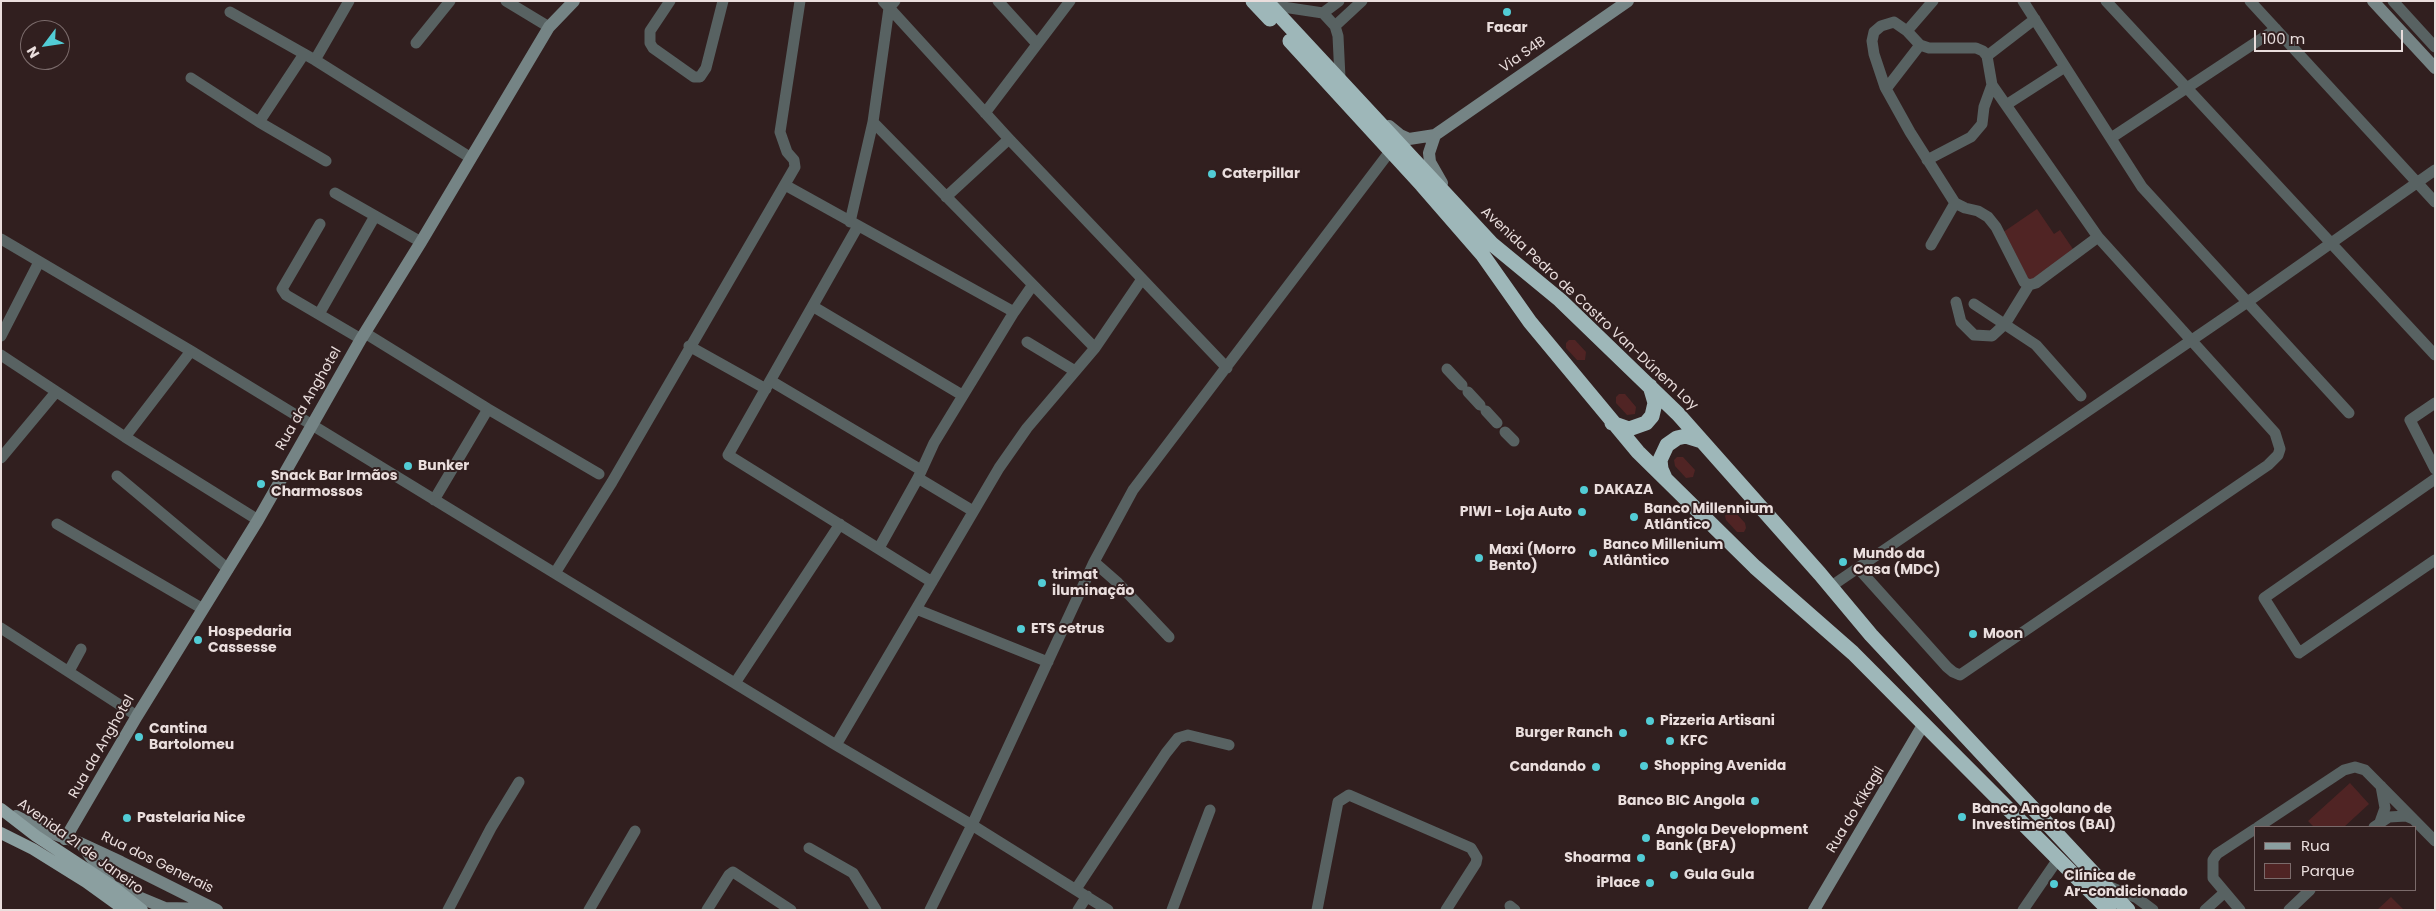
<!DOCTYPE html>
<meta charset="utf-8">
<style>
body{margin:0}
#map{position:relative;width:2436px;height:911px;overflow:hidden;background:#311f1f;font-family:Poppins,sans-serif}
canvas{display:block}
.frame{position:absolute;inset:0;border:2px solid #eadedd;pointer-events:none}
.legend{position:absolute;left:2254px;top:826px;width:162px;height:65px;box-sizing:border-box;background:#311f1f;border:1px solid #7b6b6b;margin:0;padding:6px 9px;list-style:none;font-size:15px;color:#eadedd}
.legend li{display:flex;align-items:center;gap:10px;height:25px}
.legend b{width:25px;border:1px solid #7b6b6b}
.north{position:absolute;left:20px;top:20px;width:50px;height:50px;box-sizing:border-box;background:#311f1f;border:1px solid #7b6b6b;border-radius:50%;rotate:239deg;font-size:14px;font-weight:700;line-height:20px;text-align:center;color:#eadedd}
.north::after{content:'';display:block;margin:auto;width:18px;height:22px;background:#52ccd5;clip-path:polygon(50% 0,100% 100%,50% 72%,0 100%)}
.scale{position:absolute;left:2254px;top:30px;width:149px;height:22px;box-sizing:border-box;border:2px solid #eadedd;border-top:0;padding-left:6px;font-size:15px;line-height:18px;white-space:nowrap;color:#eadedd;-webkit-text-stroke:4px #311f1f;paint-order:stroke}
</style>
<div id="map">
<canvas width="2436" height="911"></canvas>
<div class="frame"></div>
<ul class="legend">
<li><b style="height:6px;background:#8b9fa0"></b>Rua</li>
<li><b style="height:14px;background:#502424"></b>Parque</li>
</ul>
<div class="north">N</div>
<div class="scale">100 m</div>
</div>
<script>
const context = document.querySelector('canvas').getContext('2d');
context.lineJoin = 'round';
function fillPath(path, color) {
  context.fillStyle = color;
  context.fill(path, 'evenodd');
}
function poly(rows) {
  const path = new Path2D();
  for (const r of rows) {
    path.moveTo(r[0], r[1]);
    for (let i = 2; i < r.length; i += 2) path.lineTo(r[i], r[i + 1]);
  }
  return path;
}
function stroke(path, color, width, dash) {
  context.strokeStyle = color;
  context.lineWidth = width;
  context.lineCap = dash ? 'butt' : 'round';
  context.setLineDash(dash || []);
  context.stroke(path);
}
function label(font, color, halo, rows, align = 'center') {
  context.font = font + ' Poppins,sans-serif';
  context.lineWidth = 4;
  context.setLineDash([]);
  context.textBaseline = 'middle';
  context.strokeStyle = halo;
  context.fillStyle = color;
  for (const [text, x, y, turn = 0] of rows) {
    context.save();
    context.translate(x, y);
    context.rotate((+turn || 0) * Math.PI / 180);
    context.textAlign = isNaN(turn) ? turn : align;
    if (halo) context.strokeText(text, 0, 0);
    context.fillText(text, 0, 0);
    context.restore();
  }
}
fillPath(poly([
 [2037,209,2054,234,2060,230,2075,252,2031,282,1999,235],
 [1569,340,1575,340,1586,352,1585,360,1577,360,1566,348,1566,343],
 [1619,394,1625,394,1636,407,1635,414,1627,415,1616,403,1616,397],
 [1677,457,1683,457,1695,470,1693,477,1686,478,1675,466,1674,460],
 [1728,511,1734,511,1745,523,1746,528,1744,532,1737,532,1726,520,1725,516],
 [2350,783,2369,804,2344,827,2314,827,2308,821],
 [2391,897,2404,910,2377,910]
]), '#502424');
stroke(poly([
 [506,1,549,27],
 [670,1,650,31,650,43,653,48,694,77,700,77,706,68,723,1],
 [883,1,1009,139,1227,368],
 [998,1,1037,44],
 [2023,1,2142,187,2349,413],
 [2106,1,2435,355],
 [2250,1,2435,202],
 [2393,1,2435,47],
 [1270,5,1323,13,1335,26,1338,36,1340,78],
 [230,12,315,60,471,158],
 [1323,13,1339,1],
 [1335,26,1362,1],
 [1907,31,1933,1],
 [416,43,450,1],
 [1987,56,2035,19],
 [315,60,349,1],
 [191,78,259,122,326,161],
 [1886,89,1920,45],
 [2006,105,2065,67],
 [985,113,1070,1],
 [259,122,304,54],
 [873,122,1095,348],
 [2111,138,2276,29],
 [1927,160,1971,137,1982,124,1984,107,1992,85],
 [785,185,1014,312],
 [335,193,421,242],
 [946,197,1009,139],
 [850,222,873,122,889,8,895,1],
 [320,224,282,289,286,295,361,339],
 [858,226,728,455,932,582],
 [1,239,191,351,836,745,972,825,1108,910],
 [1931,245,1955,203],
 [1956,302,1961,322,1974,335,1992,336,2005,324,2029,285,2036,283,2098,237],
 [1974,304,2036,345,2081,396],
 [814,307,962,395],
 [319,314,375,216],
 [365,333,488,409,599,474],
 [1,336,39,262],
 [1027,342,1075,371],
 [689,346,766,389],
 [1,355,125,437,258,520],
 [1447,369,1462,385],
 [771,381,921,470],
 [1468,392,1480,405],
 [2435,403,2410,420,2435,469],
 [1486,411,1497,423],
 [1505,432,1514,441],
 [125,437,191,351],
 [1,458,56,392],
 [117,476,228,569],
 [918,478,973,511],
 [2435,479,2264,598,2299,653,2435,560],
 [434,500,488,409],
 [57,524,203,609],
 [879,548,918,478,934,443,1014,312,1032,286],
 [1094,562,1118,583,1169,637],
 [1858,568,1947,667,1953,672,1960,675,2268,465,2278,455,2280,449,2275,433,2098,237,1992,85,1987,56,1983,51,1976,48,1929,48,1920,45,1907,31,1894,22,1881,26,1874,32,1872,41,1874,54,1885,87,1910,132,1955,203,1965,208,1978,211,1988,217,1996,227,2024,282,2029,285],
 [555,573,612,482,795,167,794,160,787,152,780,132,800,1],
 [1830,587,2246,303,2435,170],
 [916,609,1048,662],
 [1,628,137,716],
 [69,671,81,649],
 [735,683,840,524],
 [836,745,999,468,1027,428,1095,348,1142,279],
 [2380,822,2385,808,2381,786],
 [2258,827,2344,770,2355,767,2365,770,2435,841],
 [2374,827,2389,817,2406,816,2413,819],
 [809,848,853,873,876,910],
 [2108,886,2137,898,2153,910],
 [1076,889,1166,753,1178,738,1188,735,1229,745],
 [1510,906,1515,910],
 [448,910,491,828,519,782],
 [589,910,635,831],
 [707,910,729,875,733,872,791,910],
 [930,910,972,825,1094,562,1133,490,1391,150],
 [1078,910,1087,896],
 [1172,910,1210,810],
 [1317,910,1338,802,1349,795,1471,848,1477,858,1476,863,1446,910],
 [2023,910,2058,859],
 [2205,910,2224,893],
 [2240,910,2213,878,2213,860,2217,854,2255,829],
 [2289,910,2310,890]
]), '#586262', 11);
stroke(poly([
 [2373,1,2435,68],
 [1389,126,1400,135,1409,139,1435,135,1628,1],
 [1435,135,1429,153,1430,162,1442,183],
 [16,816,46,831,80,843,121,862,217,910],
 [65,839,137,716,258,520,361,339,421,242,549,27,574,1],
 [82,845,112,886,165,908,211,909],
 [1814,910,1923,725]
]), '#758485', 12);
stroke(poly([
 [1,809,36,836,112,886,142,910],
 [1,833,33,849,86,882,125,910]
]), '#8b9fa0', 12);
stroke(poly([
 [1253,1,1270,19],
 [1266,1,1492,244,1560,300,1678,414,1820,574,1871,635,2128,910],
 [1290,41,1422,185,1482,254,1530,322,1638,452,1755,567,1853,653,2109,910],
 [1612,423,1629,429,1646,423,1652,416,1655,403,1650,386],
 [1665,478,1661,469,1660,460,1667,445,1677,438,1686,436,1702,441]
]), '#9eb7b9', 15);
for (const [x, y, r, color] of [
 [1507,12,5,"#52ccd5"],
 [1212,174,5,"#52ccd5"],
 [408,466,5,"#52ccd5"],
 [261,484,5,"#52ccd5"],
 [1584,490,5,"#52ccd5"],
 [1582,512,5,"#52ccd5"],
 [1634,517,5,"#52ccd5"],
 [1593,553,5,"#52ccd5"],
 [1479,558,5,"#52ccd5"],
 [1843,562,5,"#52ccd5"],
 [1042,583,5,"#52ccd5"],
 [1021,629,5,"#52ccd5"],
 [1973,634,5,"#52ccd5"],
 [198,640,5,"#52ccd5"],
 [1650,721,5,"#52ccd5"],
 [1623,733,5,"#52ccd5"],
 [139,737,5,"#52ccd5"],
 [1670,741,5,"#52ccd5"],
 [1644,766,5,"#52ccd5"],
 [1596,767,5,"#52ccd5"],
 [1755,801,5,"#52ccd5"],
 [1962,817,5,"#52ccd5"],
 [127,818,5,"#52ccd5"],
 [1646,838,5,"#52ccd5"],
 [1641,858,5,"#52ccd5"],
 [1674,875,5,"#52ccd5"],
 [1650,883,5,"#52ccd5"],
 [2054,884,5,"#52ccd5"]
]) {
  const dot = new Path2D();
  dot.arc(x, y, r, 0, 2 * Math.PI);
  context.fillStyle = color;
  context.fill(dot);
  stroke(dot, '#311f1f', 2);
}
label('bold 14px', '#eadedd', '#311f1f', [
 ["Facar",1507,28,"center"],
 ["Caterpillar",1222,174],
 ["Bunker",418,466],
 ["Snack Bar Irmãos",271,476],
 ["Charmossos",271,492],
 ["DAKAZA",1594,490],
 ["Banco Millennium",1644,509],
 ["Atlântico",1644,525],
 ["PIWI - Loja Auto",1572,512,"right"],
 ["Banco Millenium",1603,545],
 ["Atlântico",1603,561],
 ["Maxi (Morro",1489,550],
 ["Bento)",1489,566],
 ["Mundo da",1853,554],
 ["Casa (MDC)",1853,570],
 ["trimat",1052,575],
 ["iluminação",1052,591],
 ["ETS cetrus",1031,629],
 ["Hospedaria",208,632],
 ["Cassesse",208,648],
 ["Moon",1983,634],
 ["Pizzeria Artisani",1660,721],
 ["Cantina",149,729],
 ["Bartolomeu",149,745],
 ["Burger Ranch",1613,733,"right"],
 ["KFC",1680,741],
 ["Shopping Avenida",1654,766],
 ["Candando",1586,767,"right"],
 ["Banco BIC Angola",1745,801,"right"],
 ["Banco Angolano de",1972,809],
 ["Investimentos (BAI)",1972,825],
 ["Pastelaria Nice",137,818],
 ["Angola Development",1656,830],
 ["Bank (BFA)",1656,846],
 ["Shoarma",1631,858,"right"],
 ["Gula Gula",1684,875],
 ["Clínica de",2064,876],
 ["Ar-condicionado",2064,892],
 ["iPlace",1640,883,"right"]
], 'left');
label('14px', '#eadedd', '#311f1f', [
 ["Via S4B",1523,55,-35],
 ["Avenida Pedro de Castro Van-Dúnem Loy",1589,309,43],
 ["Rua da Anghotel",309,399,-60],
 ["Rua da Anghotel",102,747,-60],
 ["Rua do Kikagil",1856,810,-59],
 ["Avenida 21 de Janeiro",80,847,36],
 ["Rua dos Generais",157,863,26]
]);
</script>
